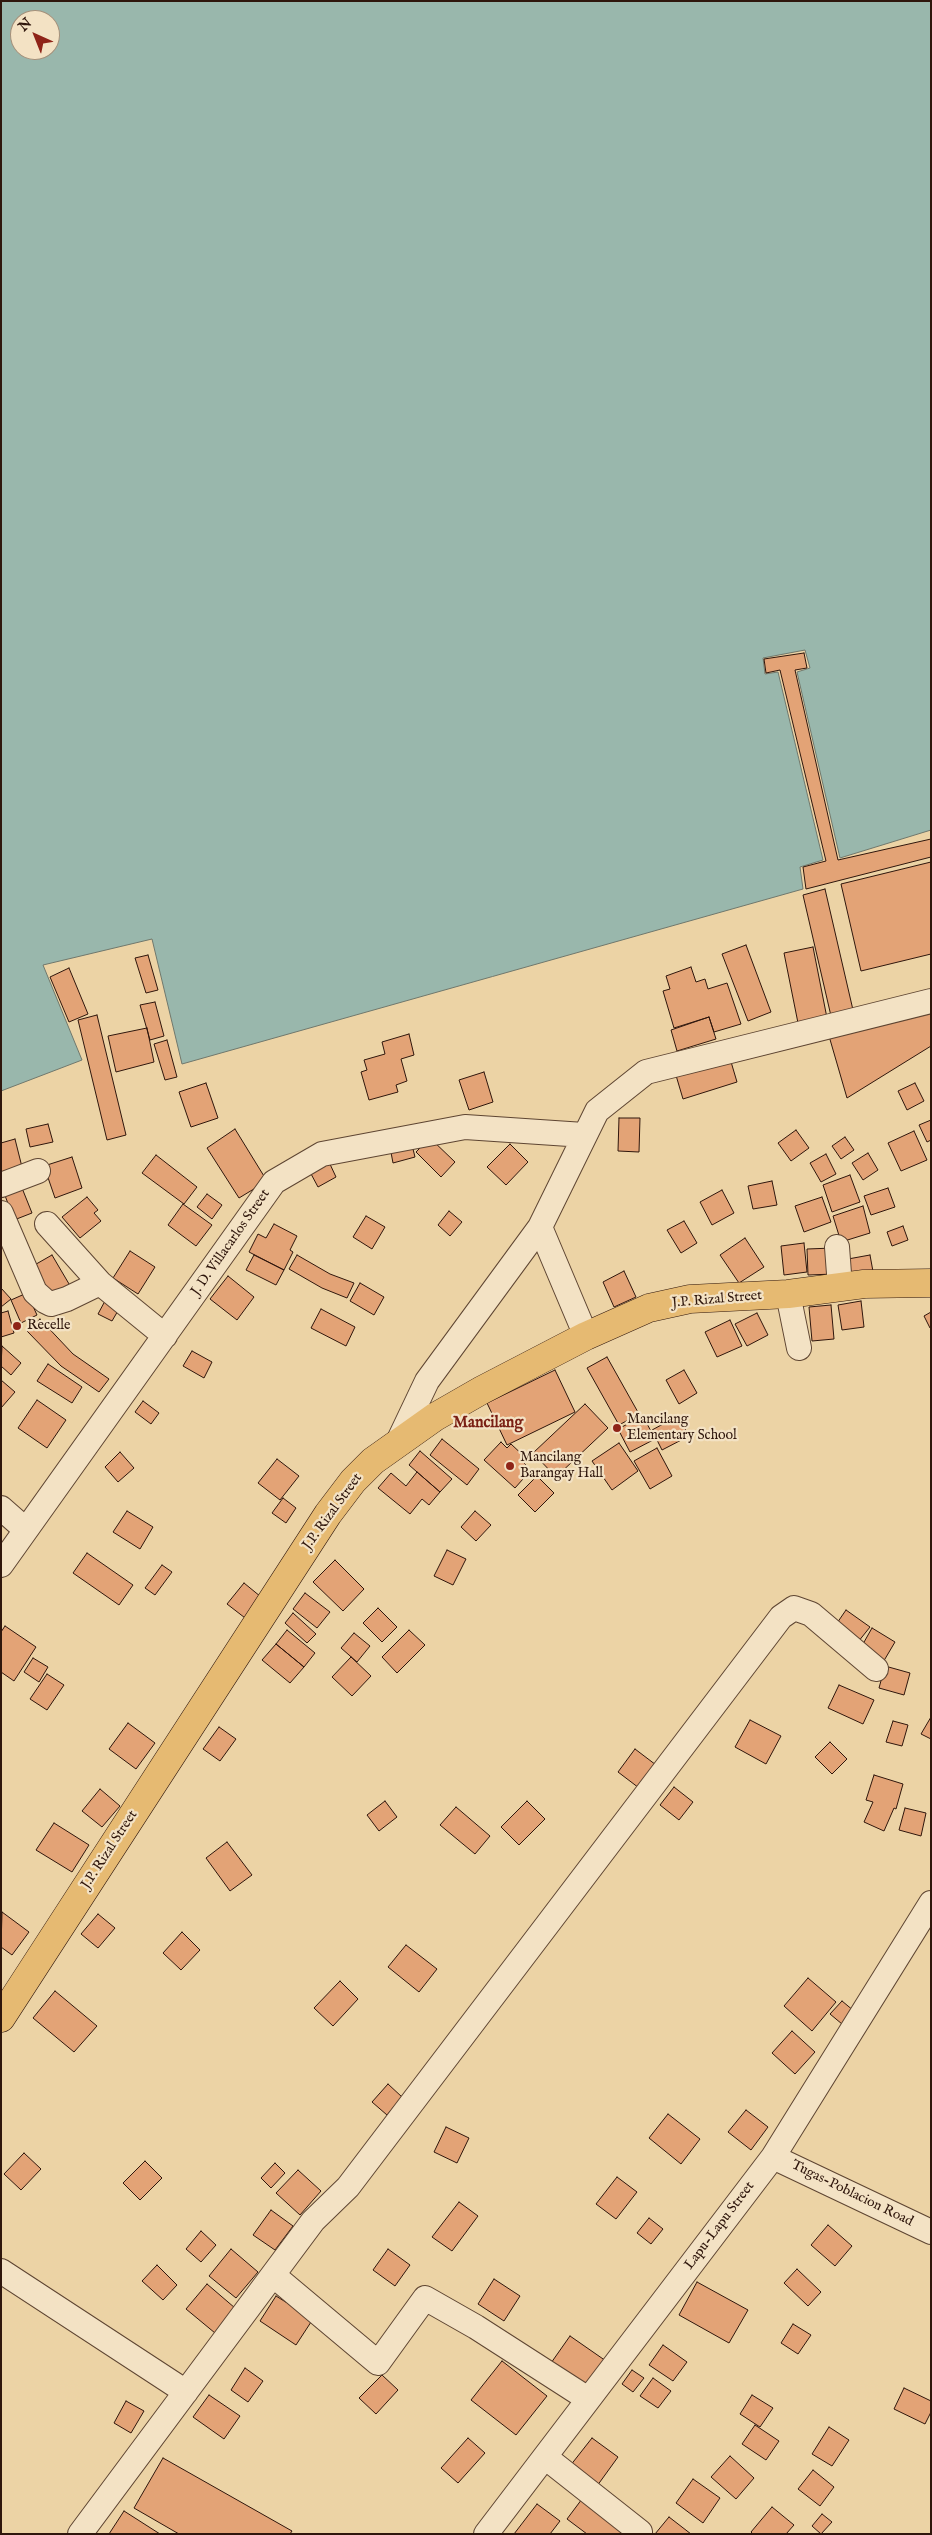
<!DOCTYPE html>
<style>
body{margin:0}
#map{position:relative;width:932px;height:2535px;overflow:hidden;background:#ecd3a5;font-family:"IM FELL English",serif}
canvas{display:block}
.frame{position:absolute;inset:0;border:2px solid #2f160c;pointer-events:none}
.north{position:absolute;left:10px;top:10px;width:50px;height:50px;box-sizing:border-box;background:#f3e2c4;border:1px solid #a5907a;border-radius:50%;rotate:316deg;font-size:14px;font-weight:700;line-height:20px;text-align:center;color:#2f160c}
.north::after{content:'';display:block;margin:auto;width:18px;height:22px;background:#8f2418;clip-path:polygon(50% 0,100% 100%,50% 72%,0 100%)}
</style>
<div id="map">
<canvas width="932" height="2535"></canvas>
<div class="frame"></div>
<div class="north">N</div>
</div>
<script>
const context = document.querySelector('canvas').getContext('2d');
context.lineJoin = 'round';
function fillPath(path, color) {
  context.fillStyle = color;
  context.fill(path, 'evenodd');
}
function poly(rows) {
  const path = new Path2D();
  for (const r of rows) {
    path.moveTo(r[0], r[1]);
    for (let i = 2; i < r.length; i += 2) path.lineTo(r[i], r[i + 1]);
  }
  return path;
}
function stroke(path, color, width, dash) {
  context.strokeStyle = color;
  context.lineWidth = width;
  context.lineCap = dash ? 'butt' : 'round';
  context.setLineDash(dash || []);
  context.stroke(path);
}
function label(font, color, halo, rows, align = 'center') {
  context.font = font + ' "IM FELL English",serif';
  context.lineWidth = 4.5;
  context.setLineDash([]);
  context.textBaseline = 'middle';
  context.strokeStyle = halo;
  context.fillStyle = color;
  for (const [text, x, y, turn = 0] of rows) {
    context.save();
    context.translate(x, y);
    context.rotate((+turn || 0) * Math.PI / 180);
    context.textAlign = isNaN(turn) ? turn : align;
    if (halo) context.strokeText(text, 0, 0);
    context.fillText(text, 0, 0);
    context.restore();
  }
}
const water = poly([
 [1,1,931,1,931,830,840,858,797,672,810,668,805,650,763,658,765,674,778,672,823,860,800,867,803,889,182,1064,152,939,43,965,82,1060,1,1091,1,1],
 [20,20,50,20,50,50,20,50,20,20]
]);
fillPath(water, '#99b7ac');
stroke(water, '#6f776c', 1);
const building = poly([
 [804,653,807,668,795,670,838,860,931,839,931,857,806,889,803,867,826,861,780,670,766,673,764,659,804,653],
 [931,862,931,954,861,971,841,884,931,862],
 [825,889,853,1010,831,1016,803,895,825,889],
 [746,945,771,1012,748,1021,722,954,746,945],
 [813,947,827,1018,798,1023,784,953,813,947],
 [148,955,158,990,146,993,135,958,148,955],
 [691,967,696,982,705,979,708,989,727,983,741,1024,714,1032,709,1017,674,1028,663,991,670,989,666,976,691,967],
 [69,968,88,1014,69,1022,50,977,69,968],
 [155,1002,164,1036,150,1040,140,1005,155,1002],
 [931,1010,931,1046,847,1098,829,1036,931,1010],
 [97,1015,126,1135,107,1140,78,1020,97,1015],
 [709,1017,716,1039,677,1051,671,1030,709,1017],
 [147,1028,154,1062,116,1072,108,1036,147,1028],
 [409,1034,414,1055,401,1059,407,1081,396,1085,398,1092,369,1100,361,1072,367,1070,364,1060,385,1054,382,1042,409,1034],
 [167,1040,177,1077,165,1080,154,1044,167,1040],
 [729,1055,737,1082,683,1099,675,1072,729,1055],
 [484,1072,493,1102,469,1110,459,1080,484,1072],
 [206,1083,218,1118,191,1127,179,1092,206,1083],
 [915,1083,924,1101,907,1110,898,1091,915,1083],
 [619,1118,640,1118,639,1152,618,1151,619,1118],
 [931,1120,931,1140,927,1142,919,1125,931,1120],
 [48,1124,53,1142,30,1147,26,1129,48,1124],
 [235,1129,267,1181,239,1198,207,1148,235,1129],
 [796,1130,809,1148,791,1161,778,1143,796,1130],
 [914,1131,927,1160,901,1171,888,1143,914,1131],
 [845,1137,854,1150,841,1159,832,1146,845,1137],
 [430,1138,455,1162,441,1177,416,1152,430,1138],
 [15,1139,22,1167,1,1172,1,1143,15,1139],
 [411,1141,415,1157,393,1163,390,1147,411,1141],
 [510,1144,528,1162,506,1185,487,1167,510,1144],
 [868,1153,878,1170,863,1180,852,1163,868,1153],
 [826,1154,836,1174,821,1182,810,1163,826,1154],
 [156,1155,197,1187,184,1204,142,1173,156,1155],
 [72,1157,82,1188,55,1198,44,1166,72,1157],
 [329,1162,336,1177,318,1187,310,1172,329,1162],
 [850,1175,860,1202,832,1212,823,1185,850,1175],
 [772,1181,777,1205,753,1209,748,1186,772,1181],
 [20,1183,32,1213,14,1220,3,1190,20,1183],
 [888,1188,895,1207,871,1215,864,1196,888,1188],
 [722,1190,734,1213,712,1225,700,1202,722,1190],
 [207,1194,222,1205,212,1219,197,1207,207,1194],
 [87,1197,98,1210,94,1213,101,1221,80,1238,62,1217,87,1197],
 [822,1197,831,1222,804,1232,795,1206,822,1197],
 [183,1204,212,1225,196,1246,168,1225,183,1204],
 [863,1206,870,1233,841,1242,833,1216,863,1206],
 [449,1211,462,1222,450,1236,438,1225,449,1211],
 [366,1216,385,1227,372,1249,353,1237,366,1216],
 [684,1221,697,1243,681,1253,667,1230,684,1221],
 [274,1224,297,1236,290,1250,293,1252,284,1270,249,1252,258,1234,266,1238,274,1224],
 [903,1226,908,1240,892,1246,887,1232,903,1226],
 [745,1238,764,1267,739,1283,720,1255,745,1238],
 [804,1243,807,1272,784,1275,781,1246,804,1243],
 [833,1248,834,1274,808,1275,807,1249,833,1248],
 [130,1251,155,1267,138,1294,113,1278,130,1251],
 [52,1255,72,1289,51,1301,31,1267,52,1255],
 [254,1255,284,1270,276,1285,246,1270,254,1255],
 [297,1255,330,1274,354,1283,347,1298,322,1288,289,1269,297,1255],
 [870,1255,874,1277,853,1281,848,1259,870,1255],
 [624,1271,636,1297,614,1307,603,1282,624,1271],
 [228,1276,254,1297,237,1320,210,1299,228,1276],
 [360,1283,384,1297,374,1315,350,1301,360,1283],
 [1,1288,11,1299,1,1307,1,1288],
 [27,1293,37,1315,21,1323,11,1300,27,1293],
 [105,1301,119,1309,112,1321,98,1314,105,1301],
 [861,1301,864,1327,842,1330,838,1305,861,1301],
 [831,1305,834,1339,812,1341,809,1307,831,1305],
 [321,1309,355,1327,346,1346,311,1328,321,1309],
 [8,1311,14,1333,1,1337,1,1313,8,1311],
 [931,1312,931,1328,930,1328,924,1316,931,1312],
 [757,1313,768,1335,747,1346,735,1324,757,1313],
 [40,1319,73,1354,109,1379,99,1392,61,1366,27,1331,40,1319],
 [730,1320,742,1346,717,1357,705,1332,730,1320],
 [2,1346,21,1363,11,1375,1,1366,2,1346],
 [192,1351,212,1362,204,1378,183,1366,192,1351],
 [607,1357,639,1414,619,1425,587,1368,607,1357],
 [48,1364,82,1387,72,1403,37,1381,48,1364],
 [555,1370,575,1412,507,1445,487,1403,555,1370],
 [684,1370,697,1393,679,1404,666,1380,684,1370],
 [1,1380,15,1392,1,1408,1,1380],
 [37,1400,66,1420,47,1448,18,1428,37,1400],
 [143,1401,159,1413,151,1424,135,1412,143,1401],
 [585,1404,608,1428,556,1477,533,1453,585,1404],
 [643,1416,655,1439,630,1452,618,1429,643,1416],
 [678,1416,689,1436,662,1450,652,1430,678,1416],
 [442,1439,479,1469,467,1485,430,1455,442,1439],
 [501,1442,507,1448,511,1444,527,1459,524,1463,531,1470,515,1488,484,1460,501,1442],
 [619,1443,638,1471,612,1490,592,1461,619,1443],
 [657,1448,672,1476,650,1489,634,1461,657,1448],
 [420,1451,452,1479,440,1492,409,1465,420,1451],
 [120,1452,134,1468,118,1482,105,1467,120,1452],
 [277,1459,299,1476,280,1500,258,1483,277,1459],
 [417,1472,440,1492,429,1505,422,1499,410,1514,378,1488,391,1473,406,1486,417,1472],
 [537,1476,554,1493,535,1512,518,1495,537,1476],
 [283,1498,296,1508,286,1523,272,1513,283,1498],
 [127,1511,153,1527,140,1549,113,1532,127,1511],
 [475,1511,491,1525,476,1541,461,1527,475,1511],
 [447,1550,466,1559,453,1585,434,1576,447,1550],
 [87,1553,133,1585,119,1605,73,1573,87,1553],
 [335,1560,364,1589,343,1611,313,1582,335,1560],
 [162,1565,172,1572,155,1595,145,1588,162,1565],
 [244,1583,266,1601,249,1621,227,1604,244,1583],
 [305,1593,330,1612,317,1628,293,1609,305,1593],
 [378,1608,397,1627,382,1642,363,1623,378,1608],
 [846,1610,870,1627,858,1642,835,1626,846,1610],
 [293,1613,316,1634,307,1643,285,1623,293,1613],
 [5,1626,36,1647,14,1681,1,1672,1,1632,5,1626],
 [872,1628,895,1642,882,1664,859,1651,872,1628],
 [287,1630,315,1653,304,1667,276,1644,287,1630],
 [409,1630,425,1645,397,1673,382,1657,409,1630],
 [354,1633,370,1646,357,1662,341,1648,354,1633],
 [276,1644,304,1667,290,1683,262,1660,276,1644],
 [351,1657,371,1676,352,1696,332,1677,351,1657],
 [33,1658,48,1667,39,1682,24,1672,33,1658],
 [885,1666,910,1673,904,1695,879,1688,885,1666],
 [47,1674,64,1685,47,1710,30,1699,47,1674],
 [839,1685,874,1700,863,1724,828,1708,839,1685],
 [931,1717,931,1739,921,1734,931,1717],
 [750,1720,781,1736,766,1764,735,1747,750,1720],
 [893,1721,908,1725,902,1746,886,1742,893,1721],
 [128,1723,155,1743,136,1769,109,1749,128,1723],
 [219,1727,236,1739,220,1761,203,1749,219,1727],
 [830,1742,847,1759,832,1774,815,1757,830,1742],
 [635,1749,660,1768,643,1791,618,1772,635,1749],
 [874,1775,903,1784,896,1809,894,1808,884,1831,864,1822,873,1802,866,1800,874,1775],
 [674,1787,693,1802,679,1820,660,1805,674,1787],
 [100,1789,120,1806,102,1827,82,1811,100,1789],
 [385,1801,397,1817,379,1831,367,1815,385,1801],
 [527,1801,545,1819,519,1845,501,1827,527,1801],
 [456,1807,490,1836,475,1854,440,1825,456,1807],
 [905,1808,926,1813,921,1836,899,1830,905,1808],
 [54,1823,89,1845,72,1872,36,1850,54,1823],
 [227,1842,252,1875,230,1891,206,1858,227,1842],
 [2,1912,29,1932,12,1955,1,1947,2,1912],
 [98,1914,115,1928,98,1948,81,1934,98,1914],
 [182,1932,200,1950,181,1970,163,1953,182,1932],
 [406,1945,437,1969,419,1992,388,1967,406,1945],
 [808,1978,836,2002,812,2031,784,2006,808,1978],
 [340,1981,358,1999,333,2026,314,2008,340,1981],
 [55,1991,97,2026,74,2052,33,2018,55,1991],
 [842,2001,854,2011,842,2024,830,2014,842,2001],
 [792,2031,815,2052,795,2074,772,2053,792,2031],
 [388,2084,402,2097,387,2115,372,2102,388,2084],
 [746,2110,768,2127,751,2150,728,2132,746,2110],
 [668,2114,700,2139,681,2164,649,2138,668,2114],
 [446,2127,469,2138,457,2163,434,2152,446,2127],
 [24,2153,41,2169,21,2190,4,2174,24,2153],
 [145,2161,162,2178,140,2200,123,2183,145,2161],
 [275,2163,285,2173,271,2188,261,2178,275,2163],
 [298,2170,321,2191,300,2215,276,2193,298,2170],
 [617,2177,637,2192,616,2219,596,2204,617,2177],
 [459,2202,478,2216,452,2251,432,2237,459,2202],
 [271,2210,293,2226,275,2250,253,2235,271,2210],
 [649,2218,663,2229,651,2244,637,2233,649,2218],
 [828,2225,852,2246,835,2266,811,2245,828,2225],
 [201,2231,216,2245,201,2262,186,2249,201,2231],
 [231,2249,258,2272,236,2298,209,2276,231,2249],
 [388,2249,410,2265,395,2286,373,2270,388,2249],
 [157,2265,177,2285,163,2300,142,2281,157,2265],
 [797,2269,821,2292,808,2306,784,2283,797,2269],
 [494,2279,520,2296,504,2321,478,2304,494,2279],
 [697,2282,748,2310,729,2343,679,2315,697,2282],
 [207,2284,235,2308,215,2333,186,2309,207,2284],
 [276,2296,313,2319,296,2345,260,2321,276,2296],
 [793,2324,811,2335,798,2354,781,2343,793,2324],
 [570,2336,606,2361,587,2388,551,2363,570,2336],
 [663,2345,687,2362,673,2381,649,2365,663,2345],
 [502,2361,547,2396,516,2435,471,2400,502,2361],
 [245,2368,263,2381,248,2402,231,2390,245,2368],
 [632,2370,644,2378,633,2392,622,2384,632,2370],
 [382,2375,398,2390,376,2414,359,2398,382,2375],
 [653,2378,671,2391,658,2408,640,2396,653,2378],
 [904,2388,931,2401,931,2412,925,2424,894,2409,904,2388],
 [209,2395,240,2416,224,2439,193,2417,209,2395],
 [752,2395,773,2408,760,2427,740,2414,752,2395],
 [126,2401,144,2411,131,2433,114,2423,126,2401],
 [755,2425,779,2441,766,2460,742,2444,755,2425],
 [829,2427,849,2440,832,2466,812,2454,829,2427],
 [468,2438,485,2453,458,2483,441,2468,468,2438],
 [592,2438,618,2457,597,2486,570,2466,592,2438],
 [730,2456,754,2478,736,2499,711,2477,730,2456],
 [163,2458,292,2531,290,2534,179,2534,134,2508,163,2458],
 [813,2470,834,2487,820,2506,798,2489,813,2470],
 [693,2479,720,2498,703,2523,676,2503,693,2479],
 [585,2495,637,2534,587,2534,567,2519,585,2495],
 [537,2504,560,2521,550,2534,514,2534,537,2504],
 [772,2507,794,2525,786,2534,753,2534,751,2532,772,2507],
 [124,2511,160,2534,109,2534,124,2511],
 [822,2514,832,2522,821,2534,812,2526,822,2514],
 [669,2517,691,2534,655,2534,669,2517]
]);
fillPath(building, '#e3a376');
stroke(building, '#2f160c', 1);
const minor = poly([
 [1,1185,38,1171],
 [1,1213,35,1292,45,1301,51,1304,67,1299,100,1283],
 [47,1224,100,1283,165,1336],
 [540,1227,586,1336],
 [837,1247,840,1287],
 [788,1294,799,1348],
 [398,1442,427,1381,540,1227,597,1111,646,1072,931,1001],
 [1,1508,26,1530],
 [1,1565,274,1182,322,1154,465,1127,584,1135],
 [773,2157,931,2232],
 [1,2271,186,2392],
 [273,2275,378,2363,425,2298,476,2327,588,2399],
 [545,2457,640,2532],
 [80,2534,313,2221,348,2187,781,1617,794,1608,811,1614,876,1669],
 [486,2534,773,2157,931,1903]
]);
const major = poly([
 [1,2018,328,1514,353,1481,373,1461,435,1417,482,1390,586,1336,649,1308,690,1299,788,1294,864,1284,931,1283]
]);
stroke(minor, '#5e4532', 26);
stroke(major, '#2f160c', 29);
stroke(minor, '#f3e2c4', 24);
stroke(major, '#e6ba72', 28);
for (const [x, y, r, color] of [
 [17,1326,5,"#8f2418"],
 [617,1428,5,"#8f2418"],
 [510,1466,5,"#8f2418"]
]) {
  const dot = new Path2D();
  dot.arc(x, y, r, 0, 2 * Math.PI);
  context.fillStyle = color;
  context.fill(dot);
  stroke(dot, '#f3e2c4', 2);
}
label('14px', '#2f160c', '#f3e2c4', [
 ["J. D. Villacarlos Street",231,1243,-55],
 ["J.P. Rizal Street",717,1300,-5],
 ["J.P. Rizal Street",333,1512,-54],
 ["J.P. Rizal Street",110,1850,-57],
 ["Tugas-Poblacion Road",852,2194,26],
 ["Lapu-Lapu Street",720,2226,-53]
]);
label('14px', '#2f160c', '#f3e2c4', [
 ["Recelle",27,1326],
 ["Mancilang",627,1420],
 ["Elementary School",627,1436],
 ["Mancilang",520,1458],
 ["Barangay Hall",520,1474]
], 'left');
label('bold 16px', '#7a1f14', '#f3e2c4', [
 ["Mancilang",488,1424]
]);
</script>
